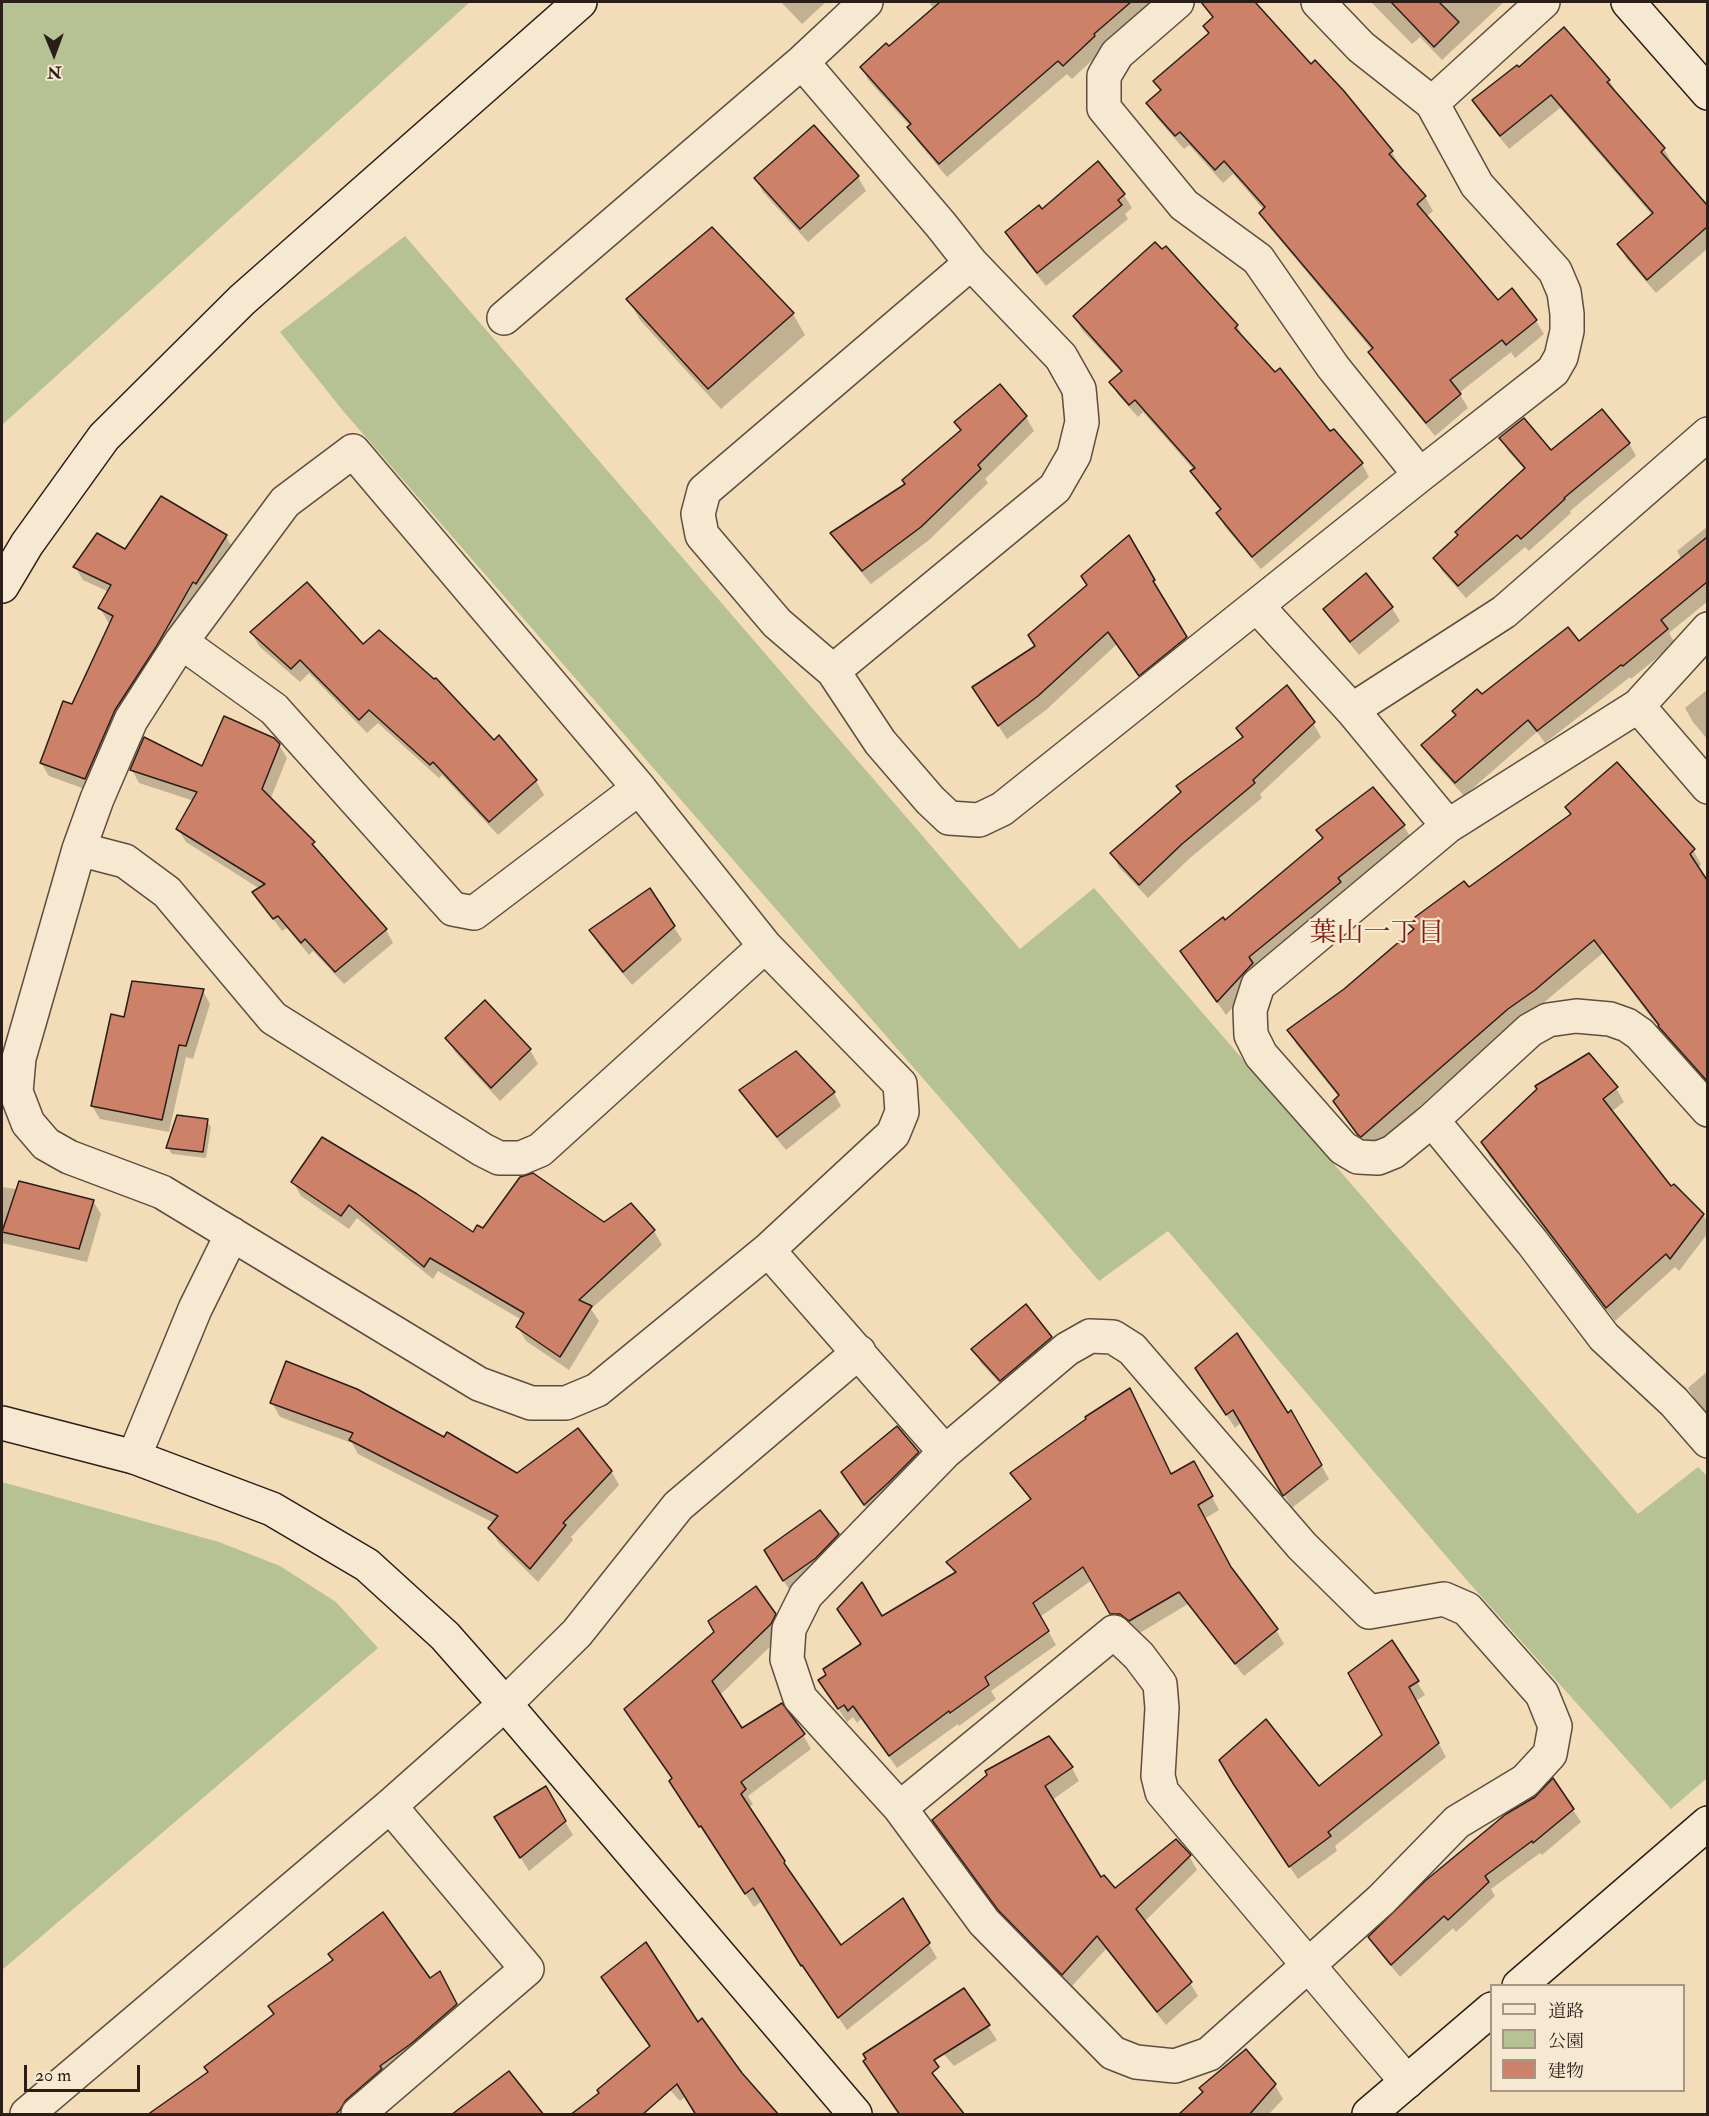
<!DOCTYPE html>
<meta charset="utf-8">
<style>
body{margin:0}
#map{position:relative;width:1709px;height:2116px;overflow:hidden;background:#f3dcb8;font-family:"IM FELL Double Pica","Noto Serif JP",serif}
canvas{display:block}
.frame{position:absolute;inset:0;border:3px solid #2b1e18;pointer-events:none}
.legend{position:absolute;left:1490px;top:1984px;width:195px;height:108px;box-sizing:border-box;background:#f7e8d1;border:2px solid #a59787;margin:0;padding:8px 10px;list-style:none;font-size:18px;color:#2b1e18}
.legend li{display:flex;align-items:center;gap:12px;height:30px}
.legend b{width:30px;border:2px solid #a59787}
.north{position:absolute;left:24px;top:24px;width:60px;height:60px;-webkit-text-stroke:4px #f7e8d1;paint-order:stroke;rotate:179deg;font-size:16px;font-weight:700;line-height:24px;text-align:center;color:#2b1e18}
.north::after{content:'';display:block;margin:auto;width:21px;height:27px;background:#2b1e18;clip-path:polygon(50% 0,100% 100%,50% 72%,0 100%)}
.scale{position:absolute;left:24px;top:2065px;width:116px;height:27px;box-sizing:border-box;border:3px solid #2b1e18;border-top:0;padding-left:8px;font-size:18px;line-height:21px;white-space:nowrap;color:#2b1e18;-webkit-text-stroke:4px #f7e8d1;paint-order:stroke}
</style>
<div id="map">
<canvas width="1709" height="2116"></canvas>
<div class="frame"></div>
<ul class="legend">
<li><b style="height:8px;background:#f7e8d1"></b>道路</li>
<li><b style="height:16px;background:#b6c293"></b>公園</li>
<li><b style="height:16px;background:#cc8168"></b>建物</li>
</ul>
<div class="north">N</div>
<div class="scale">20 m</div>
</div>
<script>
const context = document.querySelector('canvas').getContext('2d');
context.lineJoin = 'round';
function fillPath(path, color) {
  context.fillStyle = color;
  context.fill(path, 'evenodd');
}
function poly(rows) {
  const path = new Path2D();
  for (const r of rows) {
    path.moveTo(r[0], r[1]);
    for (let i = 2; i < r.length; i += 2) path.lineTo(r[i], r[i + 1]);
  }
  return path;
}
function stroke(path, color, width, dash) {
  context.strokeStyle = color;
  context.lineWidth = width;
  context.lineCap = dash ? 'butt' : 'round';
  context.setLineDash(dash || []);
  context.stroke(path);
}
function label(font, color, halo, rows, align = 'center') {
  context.font = font + ' "IM FELL Double Pica","Noto Serif JP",serif';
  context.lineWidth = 4.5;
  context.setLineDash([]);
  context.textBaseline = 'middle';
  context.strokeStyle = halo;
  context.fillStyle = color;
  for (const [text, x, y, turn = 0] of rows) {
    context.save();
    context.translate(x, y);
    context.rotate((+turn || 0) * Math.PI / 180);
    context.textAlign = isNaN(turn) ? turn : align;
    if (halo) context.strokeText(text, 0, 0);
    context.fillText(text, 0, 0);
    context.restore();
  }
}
fillPath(poly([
 [2,2,470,2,2,425],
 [405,236,1020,949,1094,888,1638,1514,1698,1467,1707,1476,1707,1778,1671,1809,1464,1577,1168,1231,1099,1281,344,412,280,332],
 [2,1482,219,1542,280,1566,336,1602,378,1648,2,1970]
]), '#b6c293');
fillPath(poly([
 [781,2,826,2,802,24],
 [929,2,1153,2,1101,49,1102,51,1072,79,1067,74,947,177,917,141,909,127,910,126,869,81,861,67,889,48,934,9],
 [1226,2,1253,2,1311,66,1343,92,1392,152,1400,166,1399,167,1425,197,1433,211,1426,217,1498,302,1512,291,1536,321,1544,334,1515,358,1511,352,1459,393,1468,408,1435,436,1378,366,1370,352,1372,350,1269,227,1261,213,1264,210,1233,174,1223,183,1189,145,1184,149,1156,117,1148,103,1161,92,1155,81,1210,35,1205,26,1214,18,1212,14],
 [1371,2,1504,2,1442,60,1420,37,1412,44],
 [1609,80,1617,94,1664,149,1672,163,1670,164,1708,207,1708,248,1656,293,1626,258,1619,244,1652,215,1560,108,1509,149,1482,115,1474,101],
 [814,127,858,177,866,191,808,242,763,192,756,178],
 [1124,195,1132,208,1125,214,1128,219,1046,286,1014,246,1006,233,1042,211],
 [1166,248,1237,326,1245,340,1330,433,1362,464,1369,477,1261,569,1225,527,1218,514,1221,511,1200,485,1192,472,1194,470,1143,412,1138,417,1119,396,1111,382,1122,373,1082,330,1075,317],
 [628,299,793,314,805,335,721,409,640,320],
 [1026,417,1034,431,985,479,988,483,929,540,871,584,840,547,832,533,907,485,961,431,956,422],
 [1501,438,1551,452,1629,443,1636,456,1570,511,1571,513,1529,551,1525,547,1466,598,1442,571,1435,558,1525,470,1508,451],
 [1708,526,1708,601,1669,633,1675,643,1631,679,1630,677,1545,743,1537,732,1464,796,1431,759,1423,745,1481,696,1579,643,1682,560,1677,551],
 [226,536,233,549,93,792,49,776,41,763,73,706,111,623,108,622,100,608,109,592,83,580,75,567,125,551],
 [1128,538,1194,652,1148,689,1117,644,1046,710,1007,739,982,701,1037,647],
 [1392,608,1400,621,1359,655,1333,623,1325,609],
 [252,633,494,742,499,737,536,781,544,795,498,835,442,775,439,778,378,723,367,733,309,673,300,682,259,646],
 [1708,689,1708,740,1693,722,1685,708],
 [1313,723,1321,737,1260,794,1262,798,1190,858,1148,898,1119,867,1112,853],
 [279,745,287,758,270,800,313,843,321,856,386,930,393,943,344,984,313,951,309,955,287,928,282,931,254,893,260,889,186,842,178,829,194,801,139,783,132,770,203,768],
 [1373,789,1404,826,1412,840,1259,978,1226,1015,1182,952,1225,923,1323,839,1318,831],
 [1567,807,1693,850,1701,864,1698,868,1708,882,1708,1084,1668,1040,1603,953,1542,1004,1516,1022,1370,1150,1343,1115,1335,1101,1339,1097,1297,1045,1289,1031,1345,990,1413,931,1409,924,1468,889,1572,816],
 [674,927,682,940,632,985,599,945,591,931],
 [203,991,210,1004,193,1059,186,1057,169,1132,100,1119,92,1106,125,1019],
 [485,1003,530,1050,538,1064,500,1101,455,1052,447,1038],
 [1616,1088,1624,1102,1611,1112,1671,1188,1703,1215,1708,1223,1708,1233,1679,1271,1675,1267,1615,1321,1490,1157,1482,1143],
 [741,1090,834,1093,841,1106,786,1150,749,1104],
 [207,1121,211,1127,206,1158,172,1154,168,1148],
 [293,1182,473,1234,483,1229,654,1231,662,1245,591,1309,599,1321,569,1370,526,1341,518,1327,522,1320,438,1271,433,1279,357,1218,349,1229,301,1196],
 [2,1187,93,1201,101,1214,87,1262,2,1243],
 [1051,1338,1059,1351,1009,1394,981,1363,973,1349],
 [1708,1371,1708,1415,1696,1401,1688,1388],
 [1205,1382,1287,1415,1291,1412,1329,1479,1292,1508,1242,1422,1235,1428],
 [272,1403,517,1475,611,1471,619,1485,571,1537,573,1540,538,1582,498,1542,490,1528,494,1523,358,1454,352,1443,280,1417],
 [918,1453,926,1467,873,1518,851,1486],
 [1012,1473,1201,1477,1219,1510,1204,1519,1232,1570,1276,1630,1284,1644,1244,1676,1188,1604,1138,1634,1119,1627,1092,1580,1040,1617,1056,1645,991,1691,996,1699,959,1726,958,1724,897,1768,862,1718,857,1723,853,1717,847,1722,820,1681,862,1645,839,1610,881,1618,955,1574,948,1562,1031,1500],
 [838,1535,846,1549,792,1594,773,1564],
 [774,1615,783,1629,779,1638,720,1695,742,1730,803,1735,811,1749,748,1796,753,1804,748,1808,840,1947,903,1900,937,1958,847,2030,811,1977,810,1978,762,1901,754,1907,679,1795,673,1780,634,1723],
 [1350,1674,1417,1682,1425,1695,1416,1701,1446,1757,1335,1846,1337,1851,1298,1879,1244,1800,1318,1788,1384,1736],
 [1048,1738,1072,1768,1079,1781,1052,1800,1100,1879,1114,1891,1189,1856,1197,1870,1144,1922,1190,1983,1198,1996,1166,2025,1106,1949,1071,1987,1008,1924,942,1834,934,1821],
 [545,1788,573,1835,529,1871,504,1832],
 [1573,1810,1581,1822,1542,1855,1540,1853,1491,1889,1495,1896,1456,1932,1453,1928,1400,1977,1378,1950,1370,1937],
 [439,1973,464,2019,353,2114,149,2114,430,1980],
 [603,1978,686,2096,680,2101,650,2068,650,2047],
 [964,1990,997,2040,954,2066,926,2034],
 [1275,2085,1283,2099,1269,2114,1180,2114]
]), '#0003');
const building = poly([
 [940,2,1131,2,1094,34,1095,36,1063,66,1058,61,939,164,907,127,911,124,860,67,886,43,889,46,940,2],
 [1201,2,1255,2,1311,64,1315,60,1344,91,1393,151,1389,154,1426,196,1417,204,1498,300,1512,288,1537,320,1506,345,1502,340,1450,380,1461,394,1426,423,1368,352,1373,348,1259,213,1265,207,1224,161,1215,170,1180,132,1175,136,1146,103,1161,90,1153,81,1209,33,1203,26,1213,17,1201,2],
 [1391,2,1439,2,1459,22,1434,47,1391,2],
 [1564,27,1610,80,1607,82,1665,148,1661,152,1707,205,1707,227,1647,280,1617,244,1653,213,1551,95,1500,136,1472,100,1517,65,1519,67,1564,27],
 [814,125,859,176,800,229,754,178,814,125],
 [1098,161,1125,194,1118,200,1122,205,1037,273,1005,232,1039,205,1042,209,1098,161],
 [712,227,794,313,708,389,626,299,712,227],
 [1155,242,1162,249,1166,246,1238,325,1235,328,1275,372,1280,368,1330,431,1334,429,1363,463,1252,557,1216,513,1221,509,1190,471,1195,468,1135,400,1129,405,1109,382,1122,371,1073,316,1155,242],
 [1000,384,1027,416,978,465,981,469,921,527,862,571,830,533,905,484,902,480,961,430,954,422,1000,384],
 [1602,409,1630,443,1564,498,1565,499,1521,539,1517,535,1458,586,1433,558,1458,535,1455,532,1525,468,1499,438,1524,418,1551,450,1602,409],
 [161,496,227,535,196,584,193,582,156,647,115,710,85,779,40,763,63,701,72,704,113,616,98,608,111,585,73,567,97,533,125,549,161,496],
 [1129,535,1155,580,1153,581,1187,637,1139,676,1108,632,1038,696,998,726,972,687,1035,646,1028,635,1087,585,1081,576,1129,535],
 [1707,537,1707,582,1661,620,1668,629,1623,666,1621,665,1537,731,1528,720,1455,783,1421,745,1456,715,1452,711,1477,689,1482,694,1568,627,1579,641,1707,537],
 [1366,573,1393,607,1350,642,1323,609,1366,573],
 [307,582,363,644,379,630,434,679,436,678,494,740,499,735,537,780,489,822,433,762,430,765,369,710,359,720,300,660,291,669,250,632,307,582],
 [1287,685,1315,722,1253,780,1255,783,1182,844,1139,885,1110,853,1181,792,1176,786,1243,737,1236,728,1287,685],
 [224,716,274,738,280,744,262,789,315,842,312,844,387,929,335,972,305,939,301,943,278,916,273,919,252,892,265,884,176,829,197,792,130,770,144,737,202,766,224,716],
 [1617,762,1695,849,1690,854,1707,880,1707,1081,1658,1026,1659,1025,1594,940,1535,990,1508,1009,1361,1137,1358,1135,1333,1101,1339,1095,1287,1030,1344,989,1414,929,1407,923,1464,881,1469,887,1571,814,1565,807,1617,762],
 [1373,787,1405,825,1338,878,1341,882,1249,957,1253,963,1217,1002,1180,951,1223,917,1225,920,1323,838,1316,830,1373,787],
 [650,888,675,926,623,972,589,930,650,888],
 [132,981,204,989,186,1046,179,1045,162,1120,91,1106,111,1014,124,1017,132,981],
 [485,1000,531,1049,491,1088,445,1038,485,1000],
 [796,1051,835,1092,777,1137,739,1090,796,1051],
 [1589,1053,1618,1087,1603,1099,1671,1186,1674,1184,1704,1214,1670,1259,1666,1254,1606,1308,1481,1142,1537,1089,1535,1086,1589,1053],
 [177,1115,208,1119,203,1152,166,1148,177,1115],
 [322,1137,417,1194,473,1232,477,1225,483,1228,520,1177,533,1173,604,1222,631,1203,655,1230,579,1300,592,1306,560,1357,516,1327,524,1313,430,1258,424,1267,349,1205,341,1216,291,1182,322,1137],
 [19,1181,94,1200,79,1249,2,1232,19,1181],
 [1026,1304,1052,1337,1000,1381,971,1349,1026,1304],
 [1237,1333,1288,1413,1291,1410,1322,1465,1283,1496,1233,1410,1226,1415,1195,1368,1237,1333],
 [286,1361,357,1389,444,1437,447,1432,517,1473,578,1428,612,1471,563,1523,566,1525,530,1569,488,1528,498,1516,349,1440,353,1433,270,1403,286,1361],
 [1130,1388,1171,1474,1194,1461,1213,1496,1198,1505,1231,1567,1278,1629,1235,1664,1179,1592,1129,1621,1120,1614,1110,1614,1083,1567,1033,1603,1049,1631,985,1677,989,1685,950,1713,949,1711,889,1756,853,1706,848,1711,844,1705,838,1709,818,1680,826,1675,823,1669,861,1644,837,1609,862,1582,882,1616,956,1572,946,1562,1031,1499,1010,1473,1086,1419,1085,1417,1130,1388],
 [897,1426,919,1452,888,1483,864,1505,841,1472,897,1426],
 [820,1510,839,1534,816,1558,783,1581,764,1550,820,1510],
 [756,1586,776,1614,771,1624,712,1681,742,1728,782,1703,805,1734,741,1782,746,1789,741,1794,785,1861,784,1863,841,1945,903,1898,930,1943,838,2018,802,1965,801,1966,753,1888,745,1894,701,1826,699,1827,669,1781,672,1778,624,1709,714,1632,708,1621,756,1586],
 [1392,1640,1419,1681,1409,1687,1439,1743,1328,1832,1331,1836,1289,1867,1234,1785,1219,1760,1266,1719,1319,1786,1382,1735,1348,1673,1392,1640],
 [1049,1736,1073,1767,1045,1786,1101,1877,1104,1875,1115,1888,1176,1839,1191,1855,1136,1909,1192,1982,1157,2012,1097,1936,1062,1975,998,1910,932,1820,987,1775,985,1771,1049,1736],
 [1553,1778,1574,1809,1533,1843,1532,1841,1485,1876,1489,1882,1448,1920,1444,1916,1391,1965,1368,1937,1425,1881,1506,1814,1535,1797,1553,1778],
 [546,1786,566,1821,520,1858,494,1817,546,1786],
 [383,1912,430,1978,440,1971,457,2004,412,2043,380,2066,382,2069,346,2100,340,2110,334,2115,147,2115,208,2072,204,2067,274,2014,268,2006,333,1960,328,1954,383,1912],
 [646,1942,698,2022,702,2018,742,2073,779,2115,696,2115,677,2084,642,2115,570,2115,599,2093,597,2090,650,2046,601,1977,646,1942],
 [964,1988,990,2025,934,2060,939,2067,932,2073,965,2115,900,2115,863,2061,866,2059,863,2054,964,1988],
 [1246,2049,1276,2084,1249,2115,1178,2115,1203,2092,1199,2088,1246,2049],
 [509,2071,544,2115,451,2115,509,2071]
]);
fillPath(building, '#cc8168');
stroke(building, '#2b1e18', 1.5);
const street = poly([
 [1177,2,1117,54,1104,76,1104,108,1184,205,1258,259,1333,367,1420,475],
 [1318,2,1361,47,1432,103],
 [802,62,941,225,971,263,1061,357,1079,389,1082,422,1074,455,1055,488,833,671],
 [971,263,704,491,698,514,702,535,777,623,833,671,880,742,930,800,949,818,979,820,1002,809,1420,475,1553,371,1561,357,1567,331,1567,314,1564,292,1555,271,1477,185,1432,103,1543,2],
 [504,318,802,62,866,2],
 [353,451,639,788,765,946,900,1084,902,1112,893,1134,768,1250,597,1390,566,1403,531,1403,479,1384,162,1192,69,1157,46,1144,28,1123,16,1092,19,1058,79,849,97,799,131,720,181,642,285,502,353,451],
 [1257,606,1352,710,1448,826],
 [1708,629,1638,706,1448,826,1258,985,1250,1010,1251,1035,1261,1055,1343,1148,1358,1157,1378,1158,1393,1152,1432,1120,1530,1030,1548,1020,1576,1016,1610,1019,1627,1025,1640,1034,1708,1110],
 [181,642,274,709,453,909,474,913,639,788],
 [1638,706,1708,787],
 [1352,710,1504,612,1708,434],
 [79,849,125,861,167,892,273,1018,483,1150,499,1158,521,1158,540,1150,765,946],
 [1432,1120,1532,1242,1604,1337,1674,1402,1708,1441],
 [768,1250,945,1452],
 [1090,1336,1113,1337,1132,1349,1302,1546,1369,1612,1444,1599,1467,1609,1542,1694,1555,1726,1550,1754,1525,1781,1457,1822,1381,1900,1209,2054,1175,2066,1136,2062,1113,2053,984,1922,900,1808,800,1698,787,1659,789,1629,806,1595,945,1452,1067,1349,1090,1336],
 [134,1457,195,1309,232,1234],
 [900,1808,1114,1632,1139,1656,1160,1684,1162,1708,1158,1776,1162,1792,1407,2082],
 [27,2114,390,1806,505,1704,577,1633,678,1506,859,1352],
 [358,2114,527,1969,390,1806]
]);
const secondary = poly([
 [1628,2,1708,93],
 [2,586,27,544,104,437,242,300,580,2],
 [2,1423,134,1457,272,1509,367,1565,445,1636,505,1704,855,2114],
 [1519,1986,1708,1823],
 [1369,2114,1492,2009]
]);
stroke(street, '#5d4e40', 36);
stroke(secondary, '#2b1e18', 36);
stroke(street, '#f7e8d1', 33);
stroke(secondary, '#f7e8d1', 33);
label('27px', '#7a1f14', '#f7e8d1', [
 ["葉山一丁目",1377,935]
]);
</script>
